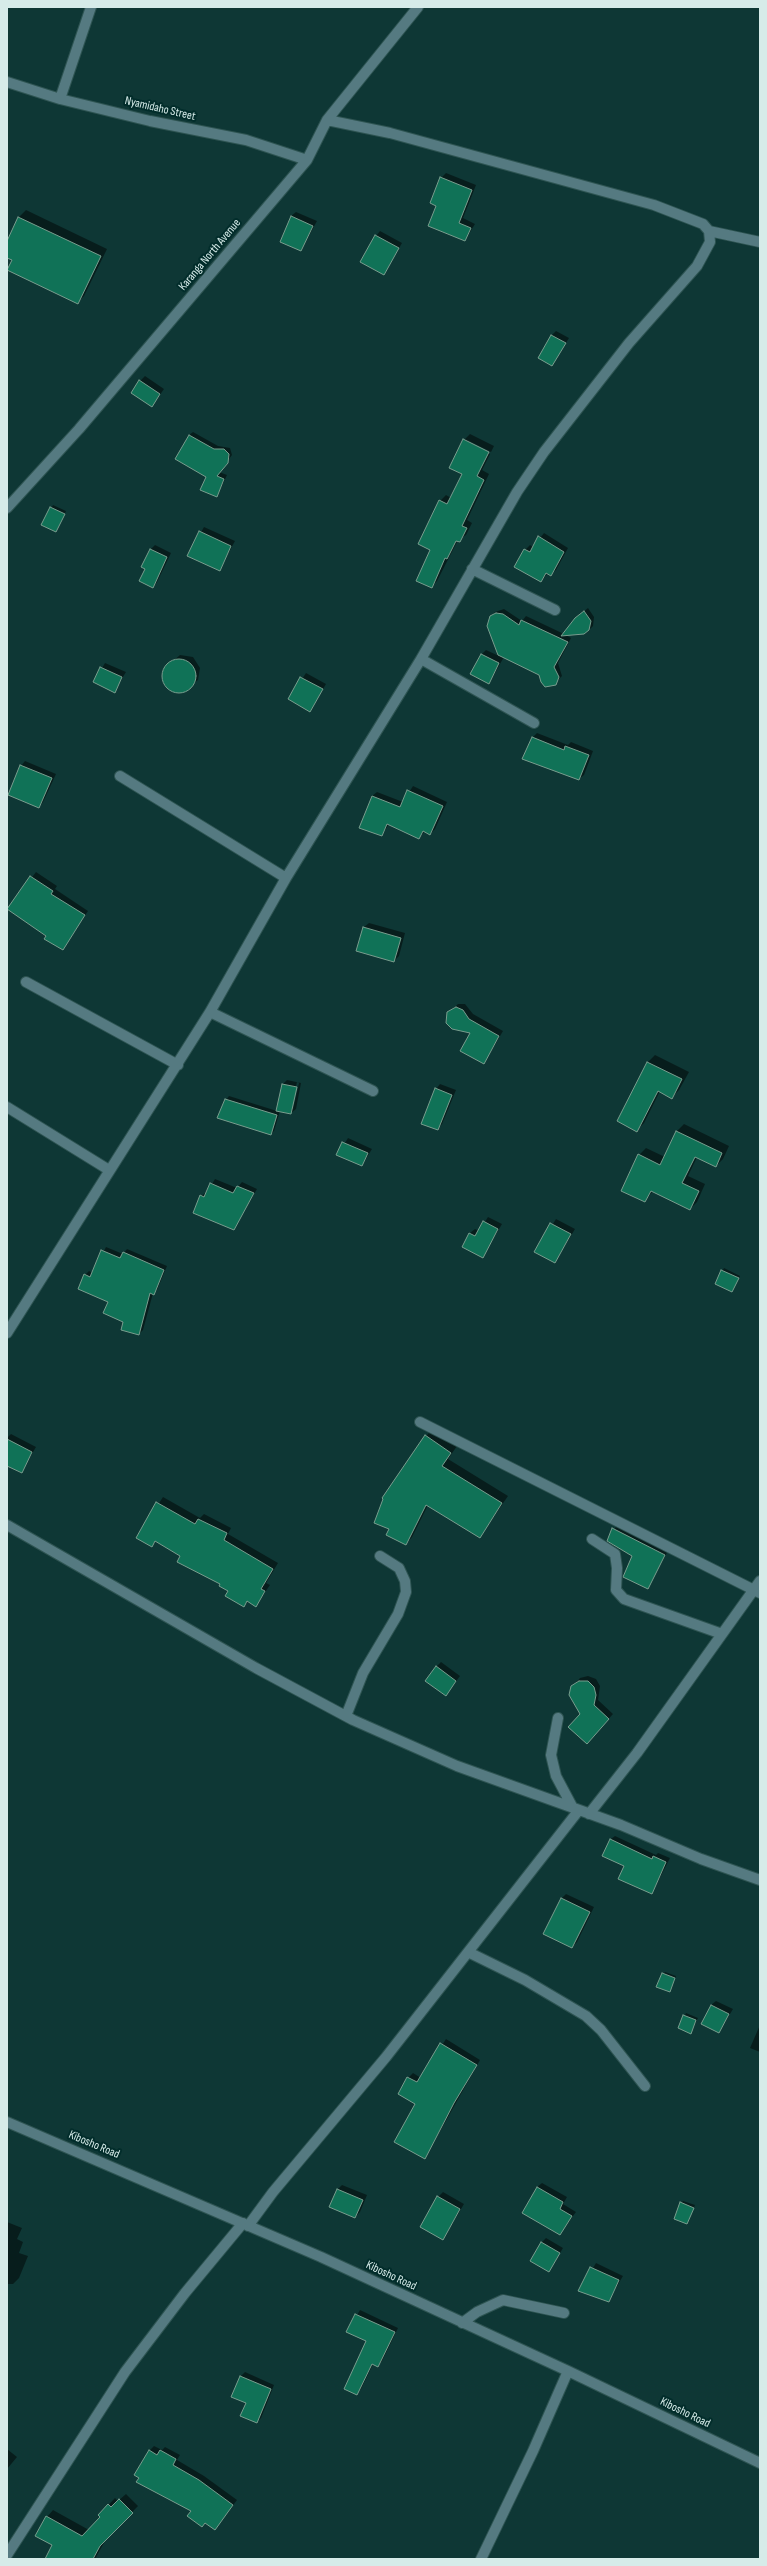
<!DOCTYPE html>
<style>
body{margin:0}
#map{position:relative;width:767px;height:2566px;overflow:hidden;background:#0e3735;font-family:"Sofia Sans Condensed",sans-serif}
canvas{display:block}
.frame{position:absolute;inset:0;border:8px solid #d6ebe9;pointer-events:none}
</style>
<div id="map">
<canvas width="767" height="2566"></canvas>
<div class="frame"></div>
</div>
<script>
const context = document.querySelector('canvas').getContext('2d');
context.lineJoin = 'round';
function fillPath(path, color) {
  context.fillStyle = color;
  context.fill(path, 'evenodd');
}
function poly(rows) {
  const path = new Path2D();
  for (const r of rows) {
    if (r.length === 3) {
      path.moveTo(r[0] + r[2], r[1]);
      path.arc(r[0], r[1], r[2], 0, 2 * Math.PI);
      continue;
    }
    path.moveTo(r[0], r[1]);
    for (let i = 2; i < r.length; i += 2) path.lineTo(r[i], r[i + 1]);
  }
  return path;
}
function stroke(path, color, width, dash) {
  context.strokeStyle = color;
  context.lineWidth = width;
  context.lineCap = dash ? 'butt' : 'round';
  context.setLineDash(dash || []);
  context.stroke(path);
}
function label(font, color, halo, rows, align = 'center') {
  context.font = font + ' "Sofia Sans Condensed",sans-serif';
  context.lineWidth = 4;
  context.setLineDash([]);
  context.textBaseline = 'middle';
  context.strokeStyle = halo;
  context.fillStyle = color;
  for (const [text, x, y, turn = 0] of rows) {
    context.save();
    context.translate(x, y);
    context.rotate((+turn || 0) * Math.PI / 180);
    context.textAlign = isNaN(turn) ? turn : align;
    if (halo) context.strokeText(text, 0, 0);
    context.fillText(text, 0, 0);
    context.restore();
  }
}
fillPath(poly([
 [446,173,476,185,463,218,475,224,465,240,438,205,441,178],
 [26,210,107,249,84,296,77,303,7,257,7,243,19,217],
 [296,212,317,221,301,250,282,241,291,216],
 [380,231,402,243,384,274,376,236],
 [556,331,569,338,552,365,552,335],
 [145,376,164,389,152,406,140,381],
 [193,432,218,446,230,448,232,455,219,472,227,475,217,496,189,435],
 [470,434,494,446,491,452,465,439],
 [465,439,490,454,482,470,489,474,467,520,472,523,466,535,458,540,437,581,431,587,431,550,440,501,446,495,451,498,463,474],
 [53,505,66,511,57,529,42,525],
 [204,527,235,541,219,570,188,555],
 [544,533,568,548,556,570,551,574,548,573,541,581,525,550,530,545,533,547],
 [155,545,171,553,157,582,153,587,146,568,151,549],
 [588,608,594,617,593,626,589,630,564,634,571,638,558,663,562,676,552,686,544,685,540,674,504,657,489,683,482,654,486,650,499,656,488,626,495,612,504,609,522,621,526,616,564,634,576,618],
 [180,655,193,657,200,668,198,680,184,691,173,691,164,680,165,668],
 [105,663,126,672,114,691,94,682],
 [306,673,326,684,310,711,289,699],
 [537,733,568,745,571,742,593,751,584,775,579,779,524,759,533,737],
 [25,761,56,774,43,802,39,807,21,766],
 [413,786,447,802,435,829,430,834,425,831,419,838,389,824,382,835,372,796,377,792,403,802],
 [36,872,57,886,55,889,88,911,62,949,9,908],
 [369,923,405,933,399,956,394,961,364,927],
 [458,1004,465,1004,473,1014,503,1031,484,1063,471,1032,448,1013],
 [655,1055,689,1072,679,1090,672,1097,660,1091,644,1123,637,1130,618,1121,648,1062],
 [287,1080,301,1083,296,1109,291,1113,280,1111,274,1131,271,1134,226,1100,229,1096,277,1111,283,1084],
 [297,1082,299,1083,293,1109,291,1109],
 [440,1084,456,1090,442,1124,438,1129,436,1089],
 [684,1124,729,1146,723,1159,716,1166,697,1157,688,1176,705,1184,697,1202,690,1209,653,1191,645,1201,639,1155,646,1148,665,1157,677,1131],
 [348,1138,372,1149,362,1165,338,1154],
 [215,1179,237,1188,242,1182,257,1189,234,1228,201,1196,207,1192],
 [488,1217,502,1224,483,1256,464,1246,470,1233,475,1229,479,1231],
 [556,1219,575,1229,555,1262,536,1251],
 [106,1247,123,1254,127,1249,167,1266,157,1290,153,1293,143,1330,139,1334,125,1321,85,1275,89,1271,93,1273],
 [724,1268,740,1276,732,1291,716,1283],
 [433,1429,457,1446,448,1459,508,1496,480,1537,428,1505,412,1537,406,1544,426,1436],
 [11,1434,36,1447,21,1472,7,1465,7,1438],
 [163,1497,200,1518,204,1514,231,1528,228,1534,278,1563,266,1583,270,1585,256,1605,248,1601,244,1606,222,1583,156,1541,152,1546,137,1537],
 [617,1525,668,1551,647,1588,633,1555,608,1541],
 [441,1662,460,1676,446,1695,436,1667],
 [588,1676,596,1679,600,1686,598,1700,613,1714,591,1738,581,1714,571,1699,570,1690,580,1678],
 [615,1836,656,1855,658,1853,670,1858,652,1893,625,1865,611,1839],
 [566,1894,594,1907,577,1942,572,1947,545,1933,562,1898],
 [665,1972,676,1976,669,1991,663,1974],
 [716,2001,733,2009,719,2032,711,2005],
 [686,2013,698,2018,690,2033,679,2027],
 [760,2025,760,2052,750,2048],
 [446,2039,480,2060,425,2158,417,2104,408,2078,413,2073,421,2078],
 [542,2183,567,2197,563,2204,576,2212,560,2233,537,2187],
 [342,2185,367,2195,360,2212,355,2217,330,2206,338,2189],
 [443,2192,464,2204,443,2239,438,2197],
 [683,2201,695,2205,687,2223,681,2203],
 [7,2222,22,2228,17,2239,23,2242,19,2253,28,2256,19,2278,13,2284,7,2284],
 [546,2238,563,2248,549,2271,541,2243],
 [596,2263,623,2276,608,2301,580,2290],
 [360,2310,398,2328,382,2361,378,2366,373,2364,361,2389,357,2394,367,2341,347,2332],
 [245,2372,274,2385,261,2418,257,2422,247,2402,241,2376],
 [154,2446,162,2450,165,2447,180,2455,177,2460,204,2476,237,2500,215,2529,192,2510,141,2478,149,2451],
 [7,2449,17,2457,7,2469],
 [126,2494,138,2506,106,2539,95,2559,46,2559,54,2545,47,2517,53,2510,89,2530,102,2517,99,2515,115,2498,118,2501]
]), '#0007');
const building = poly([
 [440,177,472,190,459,223,471,228,465,241,428,226,436,206,430,203,440,177],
 [291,216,313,226,301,251,280,242,291,216],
 [18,217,101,256,78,304,7,270,12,260,7,258,7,241,18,217],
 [375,235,399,248,384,275,360,262,375,235],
 [551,335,566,343,552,366,538,358,551,335],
 [139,380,160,394,152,407,131,393,139,380],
 [189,435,214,449,224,449,229,454,228,463,217,476,224,479,217,497,200,490,206,477,175,459,189,435],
 [463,439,489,452,477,476,484,480,462,526,467,528,460,542,456,541,447,559,445,558,432,588,416,581,430,550,418,544,439,500,447,504,462,474,449,468,463,439],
 [50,507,65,514,56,532,41,525,50,507],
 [199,531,231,546,220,571,187,556,199,531],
 [538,536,564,552,551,576,546,573,541,582,514,567,524,549,530,552,538,536],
 [150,549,167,557,153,588,139,581,145,569,141,567,150,549],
 [584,611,591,621,589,630,584,634,561,636,575,618,584,611],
 [496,613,503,614,519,625,521,620,568,642,554,667,559,677,556,685,545,687,541,682,539,675,498,655,487,626,490,616,496,613],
 [481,654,499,663,489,684,470,674,481,654],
 [179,676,17],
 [100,667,122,677,115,693,93,682,100,667],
 [300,677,323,689,310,712,288,699,300,677],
 [532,737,564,750,565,746,589,755,579,780,522,759,532,737],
 [20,765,52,778,39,808,8,795,20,765],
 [407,790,443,806,430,835,423,831,419,839,387,824,382,836,359,828,372,796,400,807,407,790],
 [30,876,53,891,51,894,85,915,63,950,44,939,46,936,7,909,30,876],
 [363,927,401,938,394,962,356,951,363,927],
 [456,1007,463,1010,469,1019,499,1036,484,1064,460,1051,470,1033,452,1029,446,1023,447,1012,456,1007],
 [647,1062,682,1079,672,1099,658,1091,637,1132,617,1121,647,1062],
 [282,1084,297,1087,291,1114,276,1111,282,1084],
 [435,1088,452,1095,438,1130,421,1124,435,1088],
 [225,1099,277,1115,271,1135,217,1118,225,1099],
 [676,1131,722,1153,716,1167,695,1157,682,1183,699,1191,690,1210,651,1191,645,1202,621,1191,638,1154,660,1165,676,1131],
 [342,1142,368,1153,362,1166,336,1155,342,1142],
 [210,1183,233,1193,237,1186,254,1193,234,1230,193,1213,200,1195,204,1197,210,1183],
 [483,1221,498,1229,483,1258,462,1247,469,1233,475,1236,483,1221],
 [550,1223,571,1234,555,1263,534,1252,550,1223],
 [101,1250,120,1258,123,1252,164,1270,154,1295,150,1293,139,1335,121,1330,123,1322,103,1313,108,1302,78,1289,84,1274,90,1277,101,1250],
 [721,1270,739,1278,732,1292,715,1284,721,1270],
 [425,1435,451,1453,442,1466,502,1503,480,1538,426,1505,406,1545,386,1535,389,1529,374,1523,383,1499,382,1498,425,1435],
 [7,1439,32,1452,22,1473,7,1466,7,1439],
 [156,1502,195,1524,198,1519,227,1533,224,1540,273,1569,261,1589,265,1591,256,1607,247,1601,244,1607,225,1596,228,1591,219,1586,220,1584,177,1562,180,1556,155,1541,152,1547,136,1538,156,1502],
 [612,1528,665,1555,648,1589,623,1577,632,1556,607,1541,612,1528],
 [436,1666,456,1681,446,1696,425,1681,436,1666],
 [579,1681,588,1681,594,1687,596,1695,594,1705,609,1719,587,1744,568,1727,580,1714,569,1695,571,1686,579,1681],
 [610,1839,652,1859,653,1856,666,1862,652,1894,618,1879,624,1866,602,1856,610,1839],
 [561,1898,590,1912,572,1948,543,1934,561,1898],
 [662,1973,675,1978,670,1992,656,1987,662,1973],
 [711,2005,729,2014,719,2033,701,2024,711,2005],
 [683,2015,696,2020,691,2034,678,2028,683,2015],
 [440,2043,477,2065,454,2103,425,2159,394,2142,415,2104,398,2094,407,2077,417,2082,440,2043],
 [537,2187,563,2202,560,2209,572,2216,560,2235,522,2213,537,2187],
 [337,2189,363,2200,355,2218,329,2207,337,2189],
 [437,2196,460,2209,443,2240,420,2227,437,2196],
 [680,2202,694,2208,687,2224,674,2219,680,2202],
 [541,2242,560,2253,549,2272,530,2261,541,2242],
 [590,2267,619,2280,609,2302,578,2291,590,2267],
 [355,2314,395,2332,378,2367,372,2364,357,2395,344,2389,366,2341,346,2332,355,2314],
 [240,2376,271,2389,257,2423,240,2416,246,2403,231,2397,240,2376],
 [149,2450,157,2455,160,2450,176,2459,173,2465,199,2480,233,2505,215,2530,205,2523,202,2527,187,2516,191,2511,136,2482,139,2478,134,2475,149,2450],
 [119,2499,133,2513,100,2546,93,2559,45,2559,52,2545,35,2536,46,2516,82,2536,100,2517,98,2515,108,2504,111,2507,119,2499]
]);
fillPath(building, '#107257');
stroke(building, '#799d8e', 1);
const minor = poly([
 [7,82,60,99,150,121,246,140,307,160],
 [60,99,91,7],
 [709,231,760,242],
 [7,508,79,429,307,160,327,120,418,7],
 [472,569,555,610],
 [421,659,534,723],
 [120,776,286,878],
 [26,982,178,1065],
 [210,1012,373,1091],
 [7,1107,109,1170],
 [7,1333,210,1012,286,878,421,659,517,492,544,452,629,343,697,266,710,242,709,231,703,224,654,205,390,133,327,120],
 [420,1422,760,1593],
 [7,1525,256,1668,353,1720,457,1766,621,1825,701,1859,760,1880],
 [592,1539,615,1554,617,1568,616,1590,624,1599,722,1634],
 [346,1716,363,1673,398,1614,406,1592,405,1581,399,1568,380,1556],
 [558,1718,551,1755,556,1776,573,1808],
 [589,1814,637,1753,760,1581],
 [468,1952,525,1980,586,2016,601,2030,645,2086],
 [7,2122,321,2257,568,2371,760,2463],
 [248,2226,273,2192,386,2057,579,1810],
 [462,2323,477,2312,503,2300,564,2313],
 [7,2555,125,2372,185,2293,243,2223],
 [481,2559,533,2451,568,2371]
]);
stroke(minor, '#2e5452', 12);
stroke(minor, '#557a81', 10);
label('12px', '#d6ebe9', '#022d2b', [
 ["Nyamidaho Street",160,109,13],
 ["Karanga North Avenue",210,255,-50],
 ["Kibosho Road",94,2145,23],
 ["Kibosho Road",391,2276,25],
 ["Kibosho Road",685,2413,26]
]);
</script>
